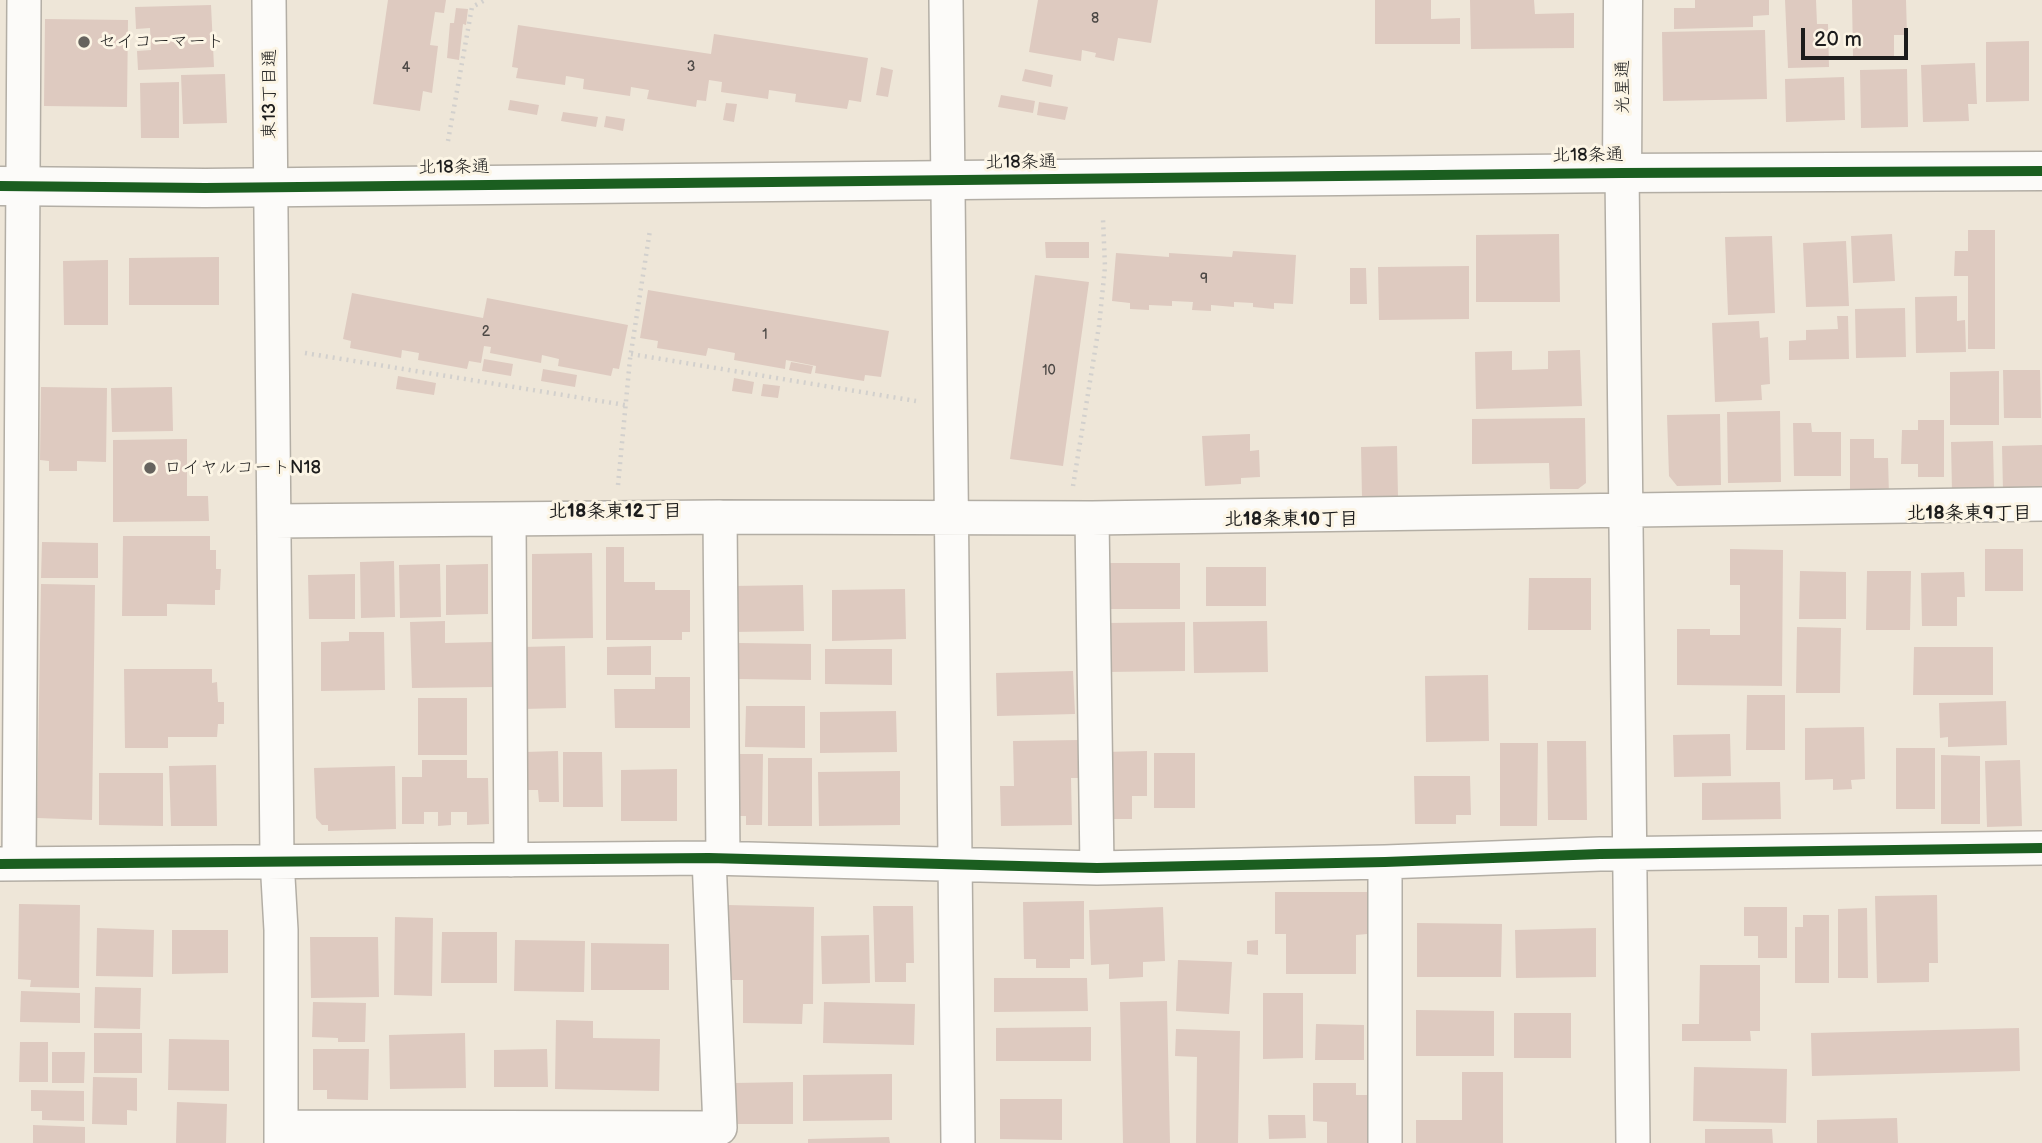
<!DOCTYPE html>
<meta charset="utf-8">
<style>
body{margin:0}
#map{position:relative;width:2042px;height:1143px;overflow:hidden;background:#eee6d8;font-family:"Balsamiq Sans",sans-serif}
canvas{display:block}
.scale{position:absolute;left:1801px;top:28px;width:107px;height:32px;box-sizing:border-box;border:4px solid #1c1c1c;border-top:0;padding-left:9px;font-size:21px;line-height:24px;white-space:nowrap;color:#1c1c1c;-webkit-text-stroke:5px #fcf5e5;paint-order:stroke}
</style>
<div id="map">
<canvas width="2042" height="1143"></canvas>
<div class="scale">20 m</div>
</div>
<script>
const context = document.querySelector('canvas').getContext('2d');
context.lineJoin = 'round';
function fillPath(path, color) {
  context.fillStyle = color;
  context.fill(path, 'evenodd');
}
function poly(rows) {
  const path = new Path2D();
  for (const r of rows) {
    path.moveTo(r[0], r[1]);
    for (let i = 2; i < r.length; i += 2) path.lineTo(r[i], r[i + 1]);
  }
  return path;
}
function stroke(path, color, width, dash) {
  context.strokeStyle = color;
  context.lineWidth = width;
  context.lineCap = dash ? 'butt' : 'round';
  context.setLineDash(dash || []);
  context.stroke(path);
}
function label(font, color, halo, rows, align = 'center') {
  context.font = font + ' "Balsamiq Sans","Klee One",sans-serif';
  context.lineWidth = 6;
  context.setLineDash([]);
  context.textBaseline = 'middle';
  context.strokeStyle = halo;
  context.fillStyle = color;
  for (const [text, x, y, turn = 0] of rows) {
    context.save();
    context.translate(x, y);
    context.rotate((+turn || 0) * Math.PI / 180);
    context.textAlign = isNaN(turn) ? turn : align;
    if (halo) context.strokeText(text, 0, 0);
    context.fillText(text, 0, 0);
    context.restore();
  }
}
fillPath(poly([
 [388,0,446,0,444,13,435,12,430,45,438,46,432,93,423,91,420,111,373,104],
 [1038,0,1158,0,1151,43,1118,38,1114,61,1095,57,1096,53,1082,50,1081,61,1029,52],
 [1375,0,1431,0,1431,19,1460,18,1460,44,1375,44],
 [1470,0,1534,0,1535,14,1574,13,1574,48,1471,49],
 [1695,0,1769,0,1769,15,1753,16,1753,27,1674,29,1674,8,1695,8],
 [1785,0,1816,0,1817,24,1828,24,1829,67,1788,68],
 [1852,0,1906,0,1907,35,1894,35,1894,57,1853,57],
 [211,5,214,67,138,70,137,51,151,50,150,28,136,29,135,7],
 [456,8,468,9,466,25,463,24,459,60,447,58,450,23,454,23],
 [45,19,128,20,127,107,44,106],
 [518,25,711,54,714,34,868,58,861,102,849,100,847,109,795,102,796,94,769,90,768,99,721,92,722,82,709,80,706,101,697,100,696,107,647,99,649,90,631,87,630,96,583,89,584,79,566,76,565,85,516,78,518,68,512,67],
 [1765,30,1767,99,1663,101,1662,32],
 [2029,41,2029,101,1986,102,1986,42],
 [1975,63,1977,104,1968,104,1969,121,1923,122,1921,65],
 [881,67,893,70,888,97,876,95],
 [1025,69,1053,75,1051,87,1022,81],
 [1907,69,1908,127,1861,128,1860,70],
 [225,74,227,123,183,124,181,75],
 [1844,77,1845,120,1786,122,1785,79],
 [179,82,179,138,141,138,140,83],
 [1001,95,1035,101,1033,113,998,107],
 [510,100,539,105,537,115,508,110],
 [1039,102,1068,107,1065,120,1037,115],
 [726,103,737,104,734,122,723,120],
 [563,112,598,117,596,127,561,121],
 [606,116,625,119,623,131,604,127],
 [1968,230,1995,230,1995,349,1968,349,1968,276,1954,276,1955,251,1968,251],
 [1559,234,1560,302,1476,302,1476,235],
 [1892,234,1895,281,1853,283,1851,236],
 [1772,236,1775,313,1728,315,1725,237],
 [1846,241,1849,306,1806,307,1803,243],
 [1045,242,1089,242,1089,258,1046,258],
 [1233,251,1296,255,1293,304,1274,303,1274,309,1253,307,1253,303,1234,302,1234,307,1211,305,1211,311,1192,310,1193,302,1172,301,1172,306,1149,305,1149,310,1130,309,1130,303,1112,301,1116,253,1169,257,1169,253,1232,257],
 [219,257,219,305,129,305,129,258],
 [108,260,108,325,64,325,63,261],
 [1469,266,1469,319,1379,320,1378,267],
 [1350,268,1366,268,1367,304,1350,304],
 [1035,275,1089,282,1063,466,1010,459],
 [648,290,889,331,881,377,865,375,864,381,815,373,816,366,786,360,785,369,734,360,735,353,708,348,706,356,657,348,658,341,640,338],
 [352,293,483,318,487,298,628,325,619,369,613,368,611,376,558,366,559,359,542,355,541,363,490,353,491,347,484,346,481,363,469,361,467,369,418,360,419,353,402,350,401,358,350,348,351,341,343,339],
 [1957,296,1957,321,1965,320,1966,352,1916,353,1915,297],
 [1905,308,1906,357,1856,358,1855,309],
 [1837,316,1848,316,1849,359,1789,360,1789,341,1806,340,1806,330,1838,329],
 [1759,321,1760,338,1768,337,1770,384,1761,385,1762,400,1715,402,1712,323],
 [1580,350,1582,406,1476,409,1475,352,1512,351,1512,370,1548,369,1548,351],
 [484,359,513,364,511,376,482,371],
 [791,362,813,366,811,374,789,370],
 [543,369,577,375,575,387,541,381],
 [2003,370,2040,370,2041,418,2004,418],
 [1999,371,1999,425,1950,425,1950,372],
 [398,376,436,383,434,395,396,389],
 [734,378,754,382,752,394,732,391],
 [763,384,780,386,778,398,761,396],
 [41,387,107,388,106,462,77,461,77,471,49,471,49,461,40,460],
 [172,387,173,431,112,432,111,388],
 [1780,411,1781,482,1728,483,1727,412],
 [1720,414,1721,485,1677,486,1669,476,1667,415],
 [1585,418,1586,483,1578,489,1550,489,1549,463,1472,464,1472,419],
 [1918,420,1944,420,1944,477,1918,477,1918,464,1901,464,1902,430,1918,430],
 [1793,423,1811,423,1812,432,1841,432,1841,476,1794,476],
 [1250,434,1250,451,1259,450,1260,477,1241,478,1241,484,1205,486,1202,436],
 [187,439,187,496,208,496,209,521,113,522,113,440],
 [1850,439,1874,439,1874,458,1888,458,1889,496,1850,496],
 [1993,441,1994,491,1952,492,1951,442],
 [2042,445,2042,490,2003,491,2002,446],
 [1397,446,1398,497,1362,498,1361,447],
 [123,536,210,536,210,550,216,550,216,569,221,569,220,590,215,590,215,605,167,604,167,616,122,616],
 [42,542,98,543,98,578,41,578],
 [606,547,624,547,624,582,655,582,655,590,690,590,690,632,682,632,682,640,606,640],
 [1730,549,1783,550,1782,686,1677,685,1677,629,1710,629,1710,635,1740,635,1740,585,1730,585],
 [1985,549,2023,549,2023,591,1985,591],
 [592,553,593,638,532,639,532,554],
 [394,561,395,617,361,618,360,562],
 [1107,563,1180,563,1180,609,1107,609],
 [440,564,441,617,400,618,399,565],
 [488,564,488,614,446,615,446,565],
 [1206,567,1266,567,1266,606,1206,606],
 [1800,571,1846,572,1846,619,1799,619],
 [1867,571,1911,571,1910,630,1866,630],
 [1964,572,1965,597,1957,597,1957,626,1922,626,1921,573],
 [355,574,355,619,309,619,308,575],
 [1529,578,1591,578,1591,630,1528,630],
 [41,584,95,585,92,820,37,818],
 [803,585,804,631,732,632,731,586],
 [905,589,906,639,832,641,832,590],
 [445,621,445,643,494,642,494,687,412,688,410,622],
 [1267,621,1268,672,1194,673,1193,622],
 [1185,622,1185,671,1107,672,1107,623],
 [1797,627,1841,628,1840,693,1796,693],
 [349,632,384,632,385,690,321,691,321,642,349,641],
 [739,643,811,644,811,680,739,679],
 [565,646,566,708,523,709,522,647],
 [651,646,651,675,607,675,607,647],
 [1914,647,1993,647,1993,695,1913,695],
 [825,649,892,649,892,685,825,684],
 [124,669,212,669,212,683,217,682,218,702,224,702,224,724,218,724,217,737,168,737,168,748,125,748],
 [1073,671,1075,714,997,716,996,673],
 [1488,675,1489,741,1426,742,1425,676],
 [655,677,690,677,690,728,615,728,614,689,655,689],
 [1747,695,1785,695,1785,750,1746,750],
 [418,698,467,698,467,755,418,755],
 [2006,701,2007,745,1948,747,1948,737,1940,738,1939,703],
 [746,706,805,706,805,748,745,747],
 [896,711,897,752,820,753,820,712],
 [1864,727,1865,779,1851,780,1852,789,1833,790,1833,779,1805,780,1805,728],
 [1730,734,1731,776,1674,777,1673,735],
 [1080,740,1080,778,1071,778,1072,825,1001,826,1000,786,1014,786,1013,741],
 [1547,741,1586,741,1587,820,1548,820],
 [1500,743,1538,743,1537,826,1500,826],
 [1896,748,1935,748,1935,809,1896,809],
 [558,751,559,802,539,802,538,790,525,790,525,752],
 [1147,751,1147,796,1132,796,1132,819,1104,819,1103,752],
 [563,752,602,752,603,807,563,807],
 [1154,753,1195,753,1195,808,1154,808],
 [733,754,763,754,762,825,746,825,746,816,732,816],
 [1941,755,1980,756,1980,824,1941,824],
 [768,758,812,758,812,826,768,826],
 [422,760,467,760,467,778,488,778,489,824,467,825,467,812,451,812,451,825,438,826,438,812,424,812,424,824,402,824,402,777,422,777],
 [2020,760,2022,826,1987,827,1985,761],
 [216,765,217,826,171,826,169,766],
 [395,766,396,829,328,831,328,825,322,825,316,818,314,768],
 [677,769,677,821,621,821,621,770],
 [900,771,900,825,819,826,818,772],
 [99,773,163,773,163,826,99,825],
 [1414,776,1470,776,1471,815,1456,815,1456,824,1415,824],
 [1780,782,1781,819,1702,820,1702,783],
 [1275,892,1367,892,1367,934,1356,935,1356,974,1286,974,1286,934,1275,934],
 [1937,895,1938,963,1929,963,1929,982,1877,983,1875,896],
 [1084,901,1084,959,1070,959,1070,968,1036,968,1036,959,1024,959,1023,902],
 [19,904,80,905,79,988,30,987,31,980,18,979],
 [728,905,814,907,813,1004,803,1004,802,1024,743,1023,743,980,727,980],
 [873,906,913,906,914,963,906,963,906,982,875,982],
 [1163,907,1165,961,1143,962,1143,977,1109,979,1109,964,1091,965,1089,910],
 [1744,907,1787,907,1787,958,1758,958,1758,936,1744,936],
 [1867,908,1868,978,1838,978,1838,909],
 [1803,915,1829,915,1829,983,1795,983,1795,927,1803,927],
 [395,917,433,918,432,996,394,995],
 [1417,923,1502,924,1501,977,1417,977],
 [97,928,154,930,153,977,96,976],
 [1596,928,1596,977,1516,978,1515,930],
 [172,930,228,930,228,973,172,974],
 [442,932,497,932,497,983,441,983],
 [869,935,870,983,822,984,821,936],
 [310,937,378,937,379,997,311,998],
 [515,940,585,941,584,992,514,991],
 [1258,940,1258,955,1247,954,1247,941],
 [591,943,669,944,669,990,591,990],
 [1178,960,1232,962,1229,1014,1176,1011],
 [1700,965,1760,965,1760,1031,1750,1031,1751,1041,1682,1041,1682,1024,1699,1024],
 [994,978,1087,978,1088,1011,994,1012],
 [95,987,141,988,140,1029,94,1028],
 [21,991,80,993,80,1023,20,1022],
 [1263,993,1303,993,1303,1058,1263,1059],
 [1167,1001,1170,1143,1123,1143,1120,1002],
 [313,1002,366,1003,365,1042,338,1042,338,1038,312,1037],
 [824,1002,915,1004,914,1045,823,1043],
 [1416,1010,1494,1011,1494,1056,1416,1056],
 [1514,1013,1571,1013,1571,1058,1514,1058],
 [556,1020,593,1021,593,1038,660,1039,659,1091,555,1089],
 [1316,1024,1364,1025,1364,1060,1315,1060],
 [1091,1027,1091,1061,996,1061,996,1028],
 [2019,1028,2020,1071,1812,1076,1811,1033],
 [1176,1029,1240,1031,1238,1143,1196,1143,1197,1057,1175,1056],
 [94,1033,142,1033,142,1073,94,1073],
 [465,1033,466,1088,390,1089,389,1035],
 [169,1039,229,1040,229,1091,168,1090],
 [20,1042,48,1042,48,1082,19,1082],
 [313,1049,369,1049,368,1100,327,1099,327,1090,313,1090],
 [547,1049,548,1087,494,1087,494,1050],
 [52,1052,85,1052,84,1083,52,1083],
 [1694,1067,1787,1069,1786,1123,1693,1121],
 [1462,1072,1503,1072,1503,1143,1416,1143,1416,1120,1462,1120],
 [892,1074,892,1120,803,1121,803,1075],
 [93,1077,137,1078,137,1111,127,1110,127,1125,92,1124],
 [793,1082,793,1124,734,1124,734,1083],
 [1313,1083,1356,1083,1356,1095,1371,1095,1370,1143,1327,1143,1327,1122,1313,1121],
 [31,1090,84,1091,84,1121,42,1120,42,1111,31,1111],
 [1000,1099,1062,1099,1062,1140,1000,1139],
 [177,1102,227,1104,226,1143,176,1143],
 [1268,1115,1305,1115,1306,1138,1269,1139],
 [1897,1118,1898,1143,1817,1143,1817,1120],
 [33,1125,85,1127,85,1143,33,1143],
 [1705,1129,1772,1129,1773,1143,1705,1143],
 [889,1137,890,1143,808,1143,808,1139]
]), '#decac0');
const minor = poly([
 [269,0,277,860,281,930,281,1143],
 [946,0,958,1143],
 [1622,173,1633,1143],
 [720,517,723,858],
 [1092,518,1097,868],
 [509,519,511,860],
 [274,521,720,517,1092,518,2042,504],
 [0,864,709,858,1097,868,1385,862,1600,854,2042,848],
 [19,864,24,0],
 [281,1127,720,1128,709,858],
 [1385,1143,1385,862]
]);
const tertiary = poly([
 [1622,173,1623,0],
 [0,186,205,188,1622,173,2042,171]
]);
stroke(minor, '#b3aea5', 36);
stroke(tertiary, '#b3aea5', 41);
stroke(poly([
 [448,141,472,7,485,0],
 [305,353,625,405],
 [631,354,916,401],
 [618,485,630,359,650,230],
 [1073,486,1099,326,1105,267,1103,219]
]), '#d2d0cd', 4.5, [2, 5]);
stroke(minor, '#fcfbf9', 33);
stroke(tertiary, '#fcfbf9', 38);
stroke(poly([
 [0,186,205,188,1622,173,2042,171],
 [0,864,709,858,1097,868,1385,862,1600,854,2042,848]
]), '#1b5e20', 10);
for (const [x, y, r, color] of [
 [84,42,7,"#66635e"],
 [150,468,7,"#66635e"]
]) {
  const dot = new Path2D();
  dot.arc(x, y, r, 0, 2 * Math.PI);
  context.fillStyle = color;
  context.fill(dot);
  stroke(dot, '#fcf5e5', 2.5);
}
label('14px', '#4c4845', null, [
 ["8",1095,19],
 ["3",691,67],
 ["4",406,68],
 ["9",1204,279],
 ["2",486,332],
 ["1",765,335],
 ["10",1049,371]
]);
label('18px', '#1c1c1c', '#fcf5e5', [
 ["セイコーマート",98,42],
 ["ロイヤルコートN18",164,468]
], 'left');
label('18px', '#1c1c1c', '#fcf5e5', [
 ["光星通",1623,87,-90],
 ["東13丁目通",270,94,-90],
 ["北18条通",1588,156,-1],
 ["北18条通",1021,163,-1],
 ["北18条通",454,168,-1]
]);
label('bold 19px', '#1c1c1c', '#fcf5e5', [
 ["北18条東12丁目",615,512],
 ["北18条東9丁目",1969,514],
 ["北18条東10丁目",1291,520]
]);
</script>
